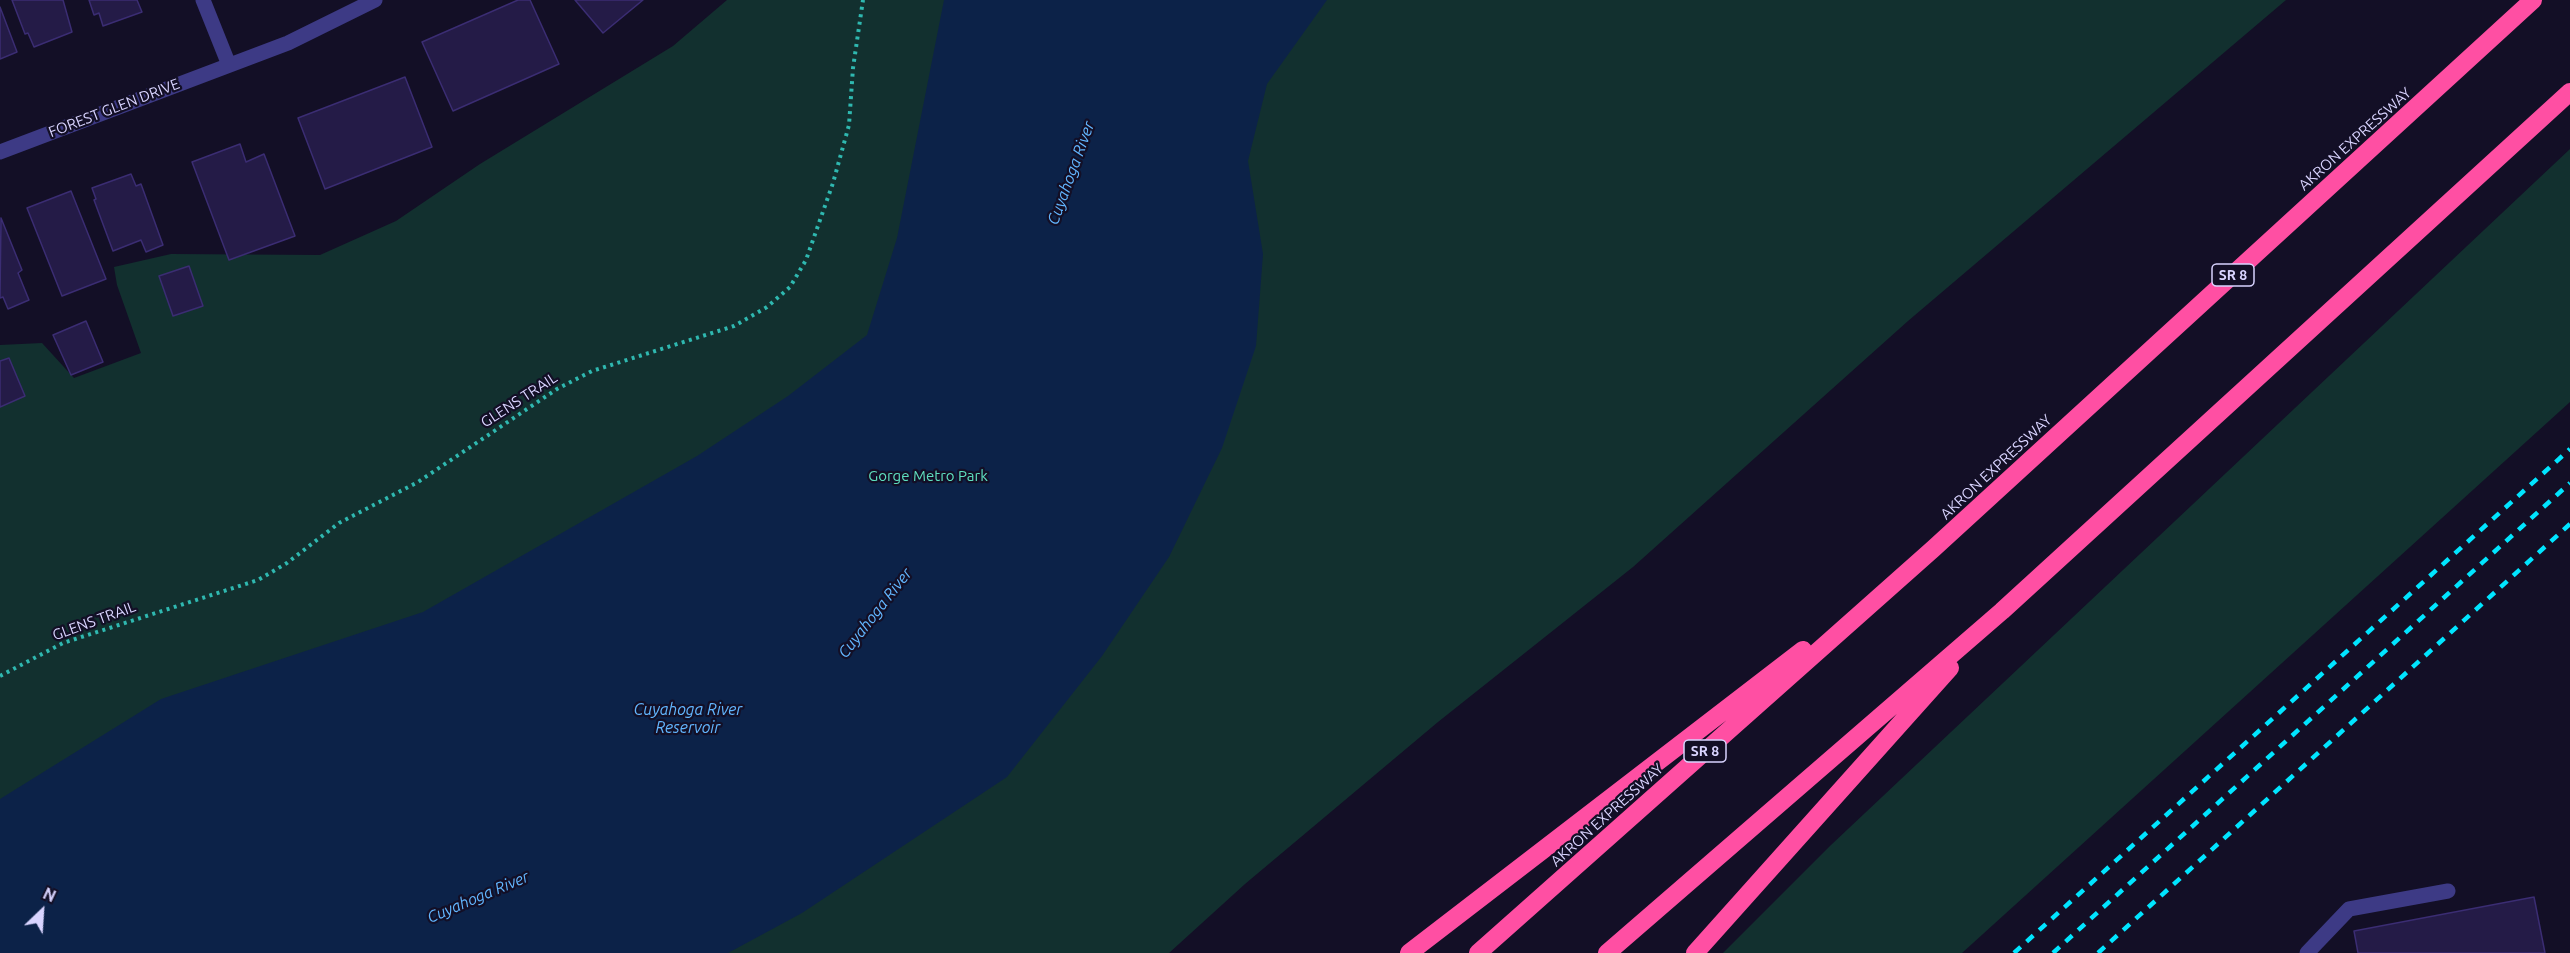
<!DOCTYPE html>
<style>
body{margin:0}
#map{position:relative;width:2570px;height:953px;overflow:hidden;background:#130f26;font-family:Ubuntu,sans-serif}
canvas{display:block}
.north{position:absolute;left:12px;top:881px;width:60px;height:60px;-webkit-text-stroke:4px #130f26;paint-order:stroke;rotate:25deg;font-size:16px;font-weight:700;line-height:24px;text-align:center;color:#d9d4ff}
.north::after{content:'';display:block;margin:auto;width:21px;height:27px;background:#d9d4ff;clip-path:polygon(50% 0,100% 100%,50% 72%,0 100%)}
</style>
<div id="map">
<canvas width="2570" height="953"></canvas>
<div class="north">N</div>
</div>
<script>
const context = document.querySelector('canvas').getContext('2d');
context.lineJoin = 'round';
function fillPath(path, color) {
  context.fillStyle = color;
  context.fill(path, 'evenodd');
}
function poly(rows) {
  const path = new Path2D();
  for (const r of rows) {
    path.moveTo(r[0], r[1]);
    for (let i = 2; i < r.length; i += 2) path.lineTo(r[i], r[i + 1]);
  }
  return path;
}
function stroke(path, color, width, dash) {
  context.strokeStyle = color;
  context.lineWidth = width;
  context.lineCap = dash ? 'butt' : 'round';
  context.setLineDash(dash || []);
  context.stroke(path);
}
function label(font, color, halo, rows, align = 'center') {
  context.font = font + ' Ubuntu,sans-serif';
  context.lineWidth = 4.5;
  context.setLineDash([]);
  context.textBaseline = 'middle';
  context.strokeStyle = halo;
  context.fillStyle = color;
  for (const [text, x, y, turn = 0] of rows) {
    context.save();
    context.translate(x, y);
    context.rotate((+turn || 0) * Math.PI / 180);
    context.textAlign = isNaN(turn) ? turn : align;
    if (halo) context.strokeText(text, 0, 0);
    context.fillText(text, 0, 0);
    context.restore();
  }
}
fillPath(poly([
 [727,0,2286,0,1908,321,1633,567,1438,722,1245,884,1169,953,0,953,0,345,42,343,74,378,141,353,117,285,114,267,171,254,320,255,396,221,480,164,673,46],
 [2570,149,2570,402,1962,953,1723,953,1831,845]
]), '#12302f');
fillPath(poly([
 [944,0,1327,0,1267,84,1248,161,1263,254,1256,346,1222,448,1169,557,1102,656,1007,777,802,913,728,953,0,953,0,799,161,699,423,612,697,456,788,396,867,335,897,238]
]), '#0c2248');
const building = poly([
 [12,0,63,0,72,32,34,47,28,33,25,34,12,0],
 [89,0,137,0,142,12,103,26,99,13,94,15,89,0],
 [518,0,530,0,559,64,453,111,422,42,518,0],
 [575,0,643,0,603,33,575,0],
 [0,7,17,52,0,59,0,7],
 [405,77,432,147,325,189,298,118,405,77],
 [240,144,246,162,264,154,295,236,229,260,192,162,240,144],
 [131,174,136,186,141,184,163,245,146,252,141,240,113,251,94,200,96,199,92,188,131,174],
 [71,191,106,279,62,296,27,208,71,191],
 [1,218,22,270,18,273,29,300,8,309,3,297,0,298,1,218],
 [189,266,203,306,173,316,159,276,189,266],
 [86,321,103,362,71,375,53,335,86,321],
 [9,358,25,396,0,407,0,361,9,358],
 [2534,897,2545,953,2358,953,2354,931,2534,897]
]);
fillPath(building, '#241b47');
stroke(building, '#3b2d73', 1.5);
stroke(poly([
 [0,676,63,643,258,580,287,563,339,523,418,482,557,389,592,371,734,326,767,307,790,287,806,260,833,183,849,125,853,68,863,0]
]), '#2fb8b0', 4, [3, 4.5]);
stroke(poly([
 [203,0,229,65],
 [0,152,288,43,375,0],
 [2307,953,2349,909,2448,891]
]), '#3d3a85', 15);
stroke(poly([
 [1409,953,1803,650],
 [1478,953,1933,549,2533,0],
 [1607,953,2002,611,2570,92],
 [1695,953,1950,668]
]), '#ff4fa3', 18);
stroke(poly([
 [2014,953,2570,449],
 [2053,953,2570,483],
 [2098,953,2570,524]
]), '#00e5ff', 4.5, [9, 8]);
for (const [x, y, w] of [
 [2233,275,42],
 [1705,751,42]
]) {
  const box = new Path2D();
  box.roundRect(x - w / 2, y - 11, w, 22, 4.5);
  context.fillStyle = '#130f26';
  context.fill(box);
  stroke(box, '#d9d4ff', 1.5);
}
label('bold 14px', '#d9d4ff', null, [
 ["SR 8",2233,275],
 ["SR 8",1705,751]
]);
label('15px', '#d9d4ff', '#130f26', [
 ["FOREST GLEN DRIVE",114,108,-21],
 ["AKRON EXPRESSWAY",2355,139,-42],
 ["GLENS TRAIL",519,400,-33],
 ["AKRON EXPRESSWAY",1996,467,-43],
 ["GLENS TRAIL",94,621,-20],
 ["AKRON EXPRESSWAY",1607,815,-42]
]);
label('15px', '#5fe0c0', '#130f26', [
 ["Gorge Metro Park",928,476]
]);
label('italic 16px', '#62b6ff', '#130f26', [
 ["Cuyahoga River",1071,173,-70],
 ["Cuyahoga River",875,613,-52],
 ["Cuyahoga River",688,710],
 ["Reservoir",688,728],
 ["Cuyahoga River",478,897,-23]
]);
</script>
